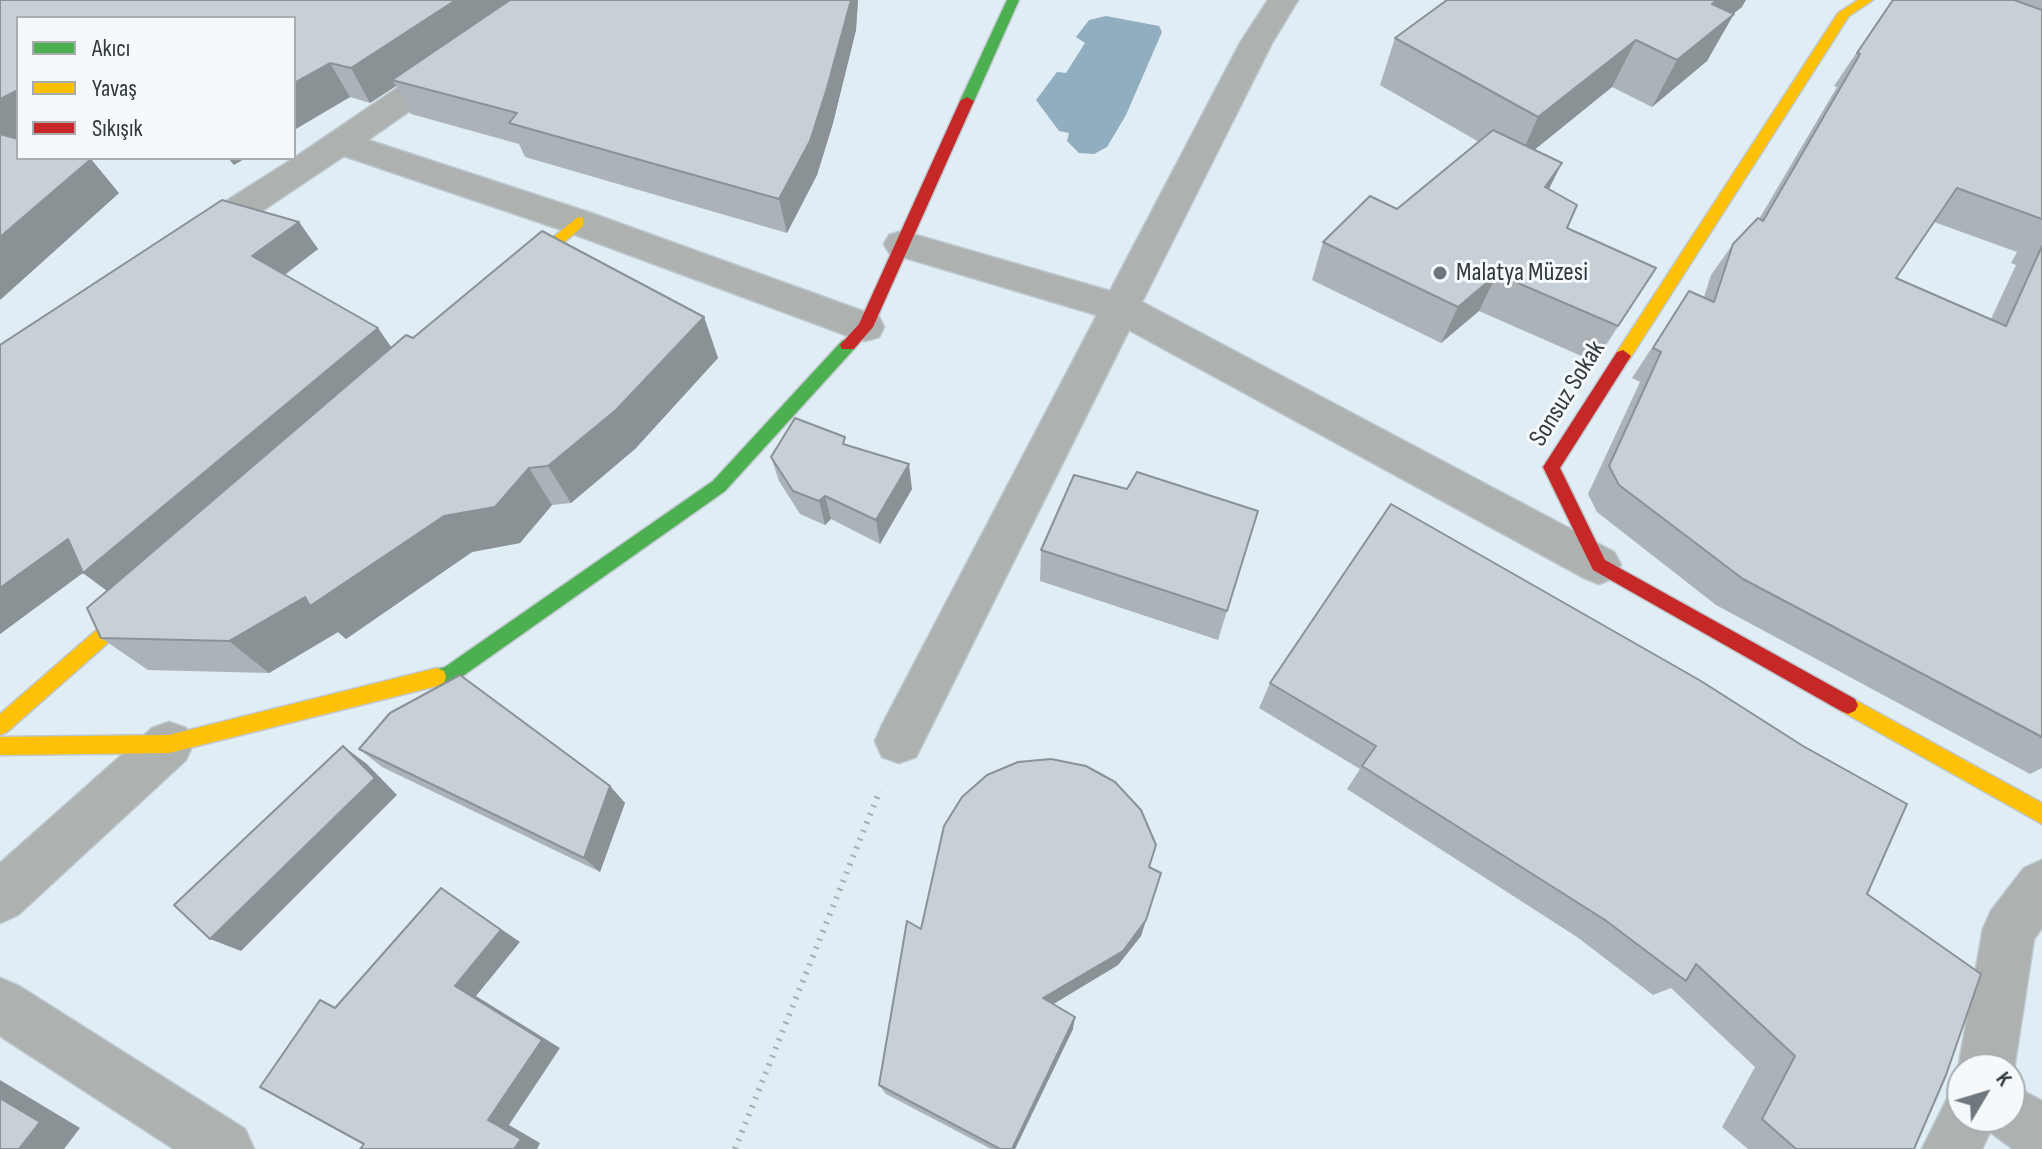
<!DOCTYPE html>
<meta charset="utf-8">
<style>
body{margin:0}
#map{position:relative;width:2042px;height:1149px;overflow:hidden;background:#e0edf5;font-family:"Sofia Sans Condensed",sans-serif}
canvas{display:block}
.legend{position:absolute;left:16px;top:16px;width:280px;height:144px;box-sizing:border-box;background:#f5f9fc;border:2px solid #a6acb0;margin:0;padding:10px 14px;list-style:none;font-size:24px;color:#30393e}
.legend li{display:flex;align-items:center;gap:16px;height:40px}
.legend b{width:40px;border:2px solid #a6acb0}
.north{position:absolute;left:1946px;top:1053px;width:80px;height:80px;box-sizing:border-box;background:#f5f9fc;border:2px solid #a6acb0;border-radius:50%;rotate:52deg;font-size:22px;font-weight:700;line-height:32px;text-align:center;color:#30393e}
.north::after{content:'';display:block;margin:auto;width:28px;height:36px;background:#6e787e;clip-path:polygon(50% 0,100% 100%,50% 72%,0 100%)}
</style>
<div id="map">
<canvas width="2042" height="1149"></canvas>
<ul class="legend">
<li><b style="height:10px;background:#4caf50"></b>Akıcı</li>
<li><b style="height:10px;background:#ffc107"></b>Yavaş</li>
<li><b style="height:10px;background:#c62828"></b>Sıkışık</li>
</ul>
<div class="north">K</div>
</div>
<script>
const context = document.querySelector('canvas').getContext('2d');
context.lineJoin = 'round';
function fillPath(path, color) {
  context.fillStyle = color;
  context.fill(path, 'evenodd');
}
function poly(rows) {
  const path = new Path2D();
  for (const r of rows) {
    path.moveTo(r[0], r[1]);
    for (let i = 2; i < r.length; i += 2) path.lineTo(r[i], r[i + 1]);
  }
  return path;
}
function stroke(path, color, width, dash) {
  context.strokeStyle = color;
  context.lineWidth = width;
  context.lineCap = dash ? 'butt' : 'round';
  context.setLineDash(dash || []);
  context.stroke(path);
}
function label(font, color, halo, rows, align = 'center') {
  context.font = font + ' "Sofia Sans Condensed",sans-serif';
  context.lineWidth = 6;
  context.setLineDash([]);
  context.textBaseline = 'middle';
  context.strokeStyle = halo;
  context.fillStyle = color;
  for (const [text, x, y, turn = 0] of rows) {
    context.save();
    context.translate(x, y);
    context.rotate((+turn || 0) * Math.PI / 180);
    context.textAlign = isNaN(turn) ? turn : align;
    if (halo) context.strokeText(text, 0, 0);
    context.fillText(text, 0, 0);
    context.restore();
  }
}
fillPath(poly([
 [1106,16,1159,26,1162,32,1126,115,1107,147,1094,154,1079,153,1067,141,1069,133,1059,131,1036,100,1057,72,1066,73,1085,43,1076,37,1089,20]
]), '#90aebf');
const street = poly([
 [527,0,562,0,558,7,368,140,591,213,879,317,884,327,879,337,865,341,851,337,565,231,344,156,208,247,195,251,182,247,177,238,182,229,294,158,527,0],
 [1268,0,1298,0,1272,43,1142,302,1614,552,1621,565,1614,578,1599,584,1584,578,1129,330,916,757,899,763,882,757,875,741,882,725,1097,315,889,253,884,244,889,235,902,231,1110,291,1240,43,1268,0],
 [169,722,186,728,193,744,186,760,18,915,0,923,0,863,152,728,169,722],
 [2042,860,2042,928,2034,939,2014,1069,2010,1078,2010,1069,1962,1069,1962,1078,1958,1069,1983,929,1991,911,2024,868,2042,860],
 [0,978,19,986,245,1129,254,1149,174,1149,0,1036,0,978],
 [2010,1084,2042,1101,2042,1149,2013,1149,1990,1132,1982,1149,1922,1149,1948,1097,1962,1091,1962,1117,2010,1117,2010,1084]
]);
const fast = poly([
 [1007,0,1019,0,974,101,972,104,962,104,960,101,1007,0],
 [848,339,854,341,856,345,854,349,725,491,457,680,437,686,430,683,428,677,430,671,445,667,713,481,842,341,848,339]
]);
const slow = poly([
 [1858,0,1873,0,1849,16,1629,360,1617,360,1615,356,1617,352,1838,13,1858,0],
 [578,217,583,218,583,226,518,282,508,282,508,274,578,217],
 [145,591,151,593,154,599,151,605,7,732,0,735,0,714,139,593,145,591],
 [437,668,444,671,446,677,444,683,437,686,169,753,0,755,0,737,169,735,437,668],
 [1848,696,2042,803,2042,824,1841,711,1838,705,1841,699,1848,696]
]);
const jam = poly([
 [967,97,974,101,873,327,854,349,842,349,840,345,859,324,960,101,967,97],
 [1623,350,1631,356,1560,468,1605,560,1855,699,1858,705,1855,711,1848,714,1841,711,1593,570,1543,467,1617,352,1623,350]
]);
stroke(street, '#bec8cf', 3);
stroke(fast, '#bec8cf', 3);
stroke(slow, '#bec8cf', 3);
stroke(jam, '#bec8cf', 3);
stroke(poly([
 [735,1149,880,790]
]), '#a9aeaf', 6, [2, 7]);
fillPath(street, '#adb2b1');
fillPath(fast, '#4caf50');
fillPath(slow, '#ffc107');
fillPath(jam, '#c62828');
fillPath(poly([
 [0,0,858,0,856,30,833,123,817,175,787,233,525,157,519,144,411,114,396,86,370,103,350,97,294,130,294,18,18,18,18,158,119,193,0,300],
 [1892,0,2042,0,2042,768,2030,774,1716,605,1597,512,1588,494,1640,382,1632,378,1689,291,1704,297,1711,275,1733,244,1759,219,1837,87,1834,86],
 [1934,222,2017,252,2011,263,2016,265,1991,319,1896,278],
 [1742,7,1733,13,1707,61,1652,107,1612,87,1534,150,1549,189,1567,228,1656,268,1595,362,1479,311,1441,343,1312,280,1323,242,1397,209,1479,142,1380,85,1395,38],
 [299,222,318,249,285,275,392,347,413,338,704,317,718,358,635,449,571,503,552,505,520,543,472,552,346,639,338,632,269,673,148,670,101,638,107,591,83,573,0,634,0,345],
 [847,445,912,489,880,544,831,519,825,525,800,514,779,481,771,457],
 [1127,489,1258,511,1218,640,1040,581,1041,550],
 [1270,683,1867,894,1914,1149,1748,1149,1722,1127,1755,1067,1671,988,1653,995,1577,937,1347,789,1360,769,1259,708],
 [359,749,610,786,625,803,600,872,382,767],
 [1149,867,1146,920,1141,936,1118,965,1053,1004,1073,1029,1015,1149,991,1149,886,1094,879,1085,921,929]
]), '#abb3b9');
fillPath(poly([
 [456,0,523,0,392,80,396,86,370,103,351,68],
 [851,0,858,0,856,30,833,123,817,175,787,233,779,199],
 [1717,0,1746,0,1742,7,1686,51,1712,4],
 [1734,14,1707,61,1652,107,1677,60],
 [1636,40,1612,87,1517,164,1538,117],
 [330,63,350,97,294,130,294,83],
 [18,90,18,139,0,148,0,99],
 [228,158,246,158,234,165],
 [91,159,119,193,0,300,0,237],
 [1562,163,1543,201,1545,187],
 [299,222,318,249,273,283,252,256],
 [1497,274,1479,311,1441,343,1458,307],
 [704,317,718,358,635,449,571,503,548,466],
 [378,328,396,354,113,595,83,573,92,566,0,634,0,588,68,539],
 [909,464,912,489,880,544,876,520],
 [529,468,552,505,520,543,472,552,346,639,338,632,269,673,229,641],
 [825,496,831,519,825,525,819,501],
 [343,746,367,764,397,795,241,951,210,939],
 [610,786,625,803,600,872,584,858],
 [441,888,520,942,476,996,560,1048,509,1125,540,1143,537,1149,514,1149,488,1120,455,986],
 [1146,920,1141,936,1118,965,1042,1011,1043,998],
 [1075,1017,1073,1029,1015,1149,1012,1149],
 [0,1080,80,1128,64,1149,19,1149,0,1098]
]), '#8b9296');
const building = poly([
 [0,0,456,0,351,68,330,63,294,83,294,18,18,18,18,90,0,99,0,0],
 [510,0,851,0,827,88,810,141,779,199,509,123,517,113,392,80,510,0],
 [1447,0,1717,0,1712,4,1734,14,1677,60,1636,40,1538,117,1395,38,1447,0],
 [1893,0,2014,0,2042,10,2042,219,1957,188,1896,278,2006,326,2042,246,2042,737,1743,579,1619,485,1609,466,1661,352,1653,348,1689,291,1714,302,1733,244,1758,218,1763,221,1860,54,1857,53,1893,0],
 [1493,130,1562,163,1545,187,1577,205,1567,228,1656,268,1618,326,1497,274,1458,307,1323,242,1370,196,1397,209,1493,130],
 [0,134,18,139,18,158,91,159,0,237,0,134],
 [222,200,299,222,252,256,378,328,83,573,68,539,0,588,0,345,222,200],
 [542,231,704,317,616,410,548,466,529,468,495,507,444,516,310,606,305,597,229,641,101,638,87,608,406,335,413,338,542,231],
 [795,418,845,437,843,444,909,464,876,520,825,496,819,501,793,491,771,457,795,418],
 [1137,472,1258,511,1227,611,1041,550,1074,475,1127,489,1137,472],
 [1391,504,1701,681,1803,746,1907,804,1867,894,1981,974,1946,1075,1914,1149,1796,1149,1762,1119,1795,1056,1696,964,1686,981,1605,920,1362,766,1376,746,1270,683,1391,504],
 [460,675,610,786,584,858,359,749,390,713,460,675],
 [343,746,375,778,210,939,174,905,343,746],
 [1051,759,1086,766,1115,782,1141,810,1156,845,1149,867,1161,873,1146,920,1123,951,1043,998,1075,1017,1012,1149,1000,1149,879,1085,907,921,921,929,944,826,962,797,987,775,1018,762,1051,759],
 [441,888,501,930,455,986,542,1040,488,1120,521,1139,514,1149,360,1149,364,1144,260,1087,320,1000,335,1008,441,888],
 [0,1098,40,1122,19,1149,0,1149,0,1098]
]);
fillPath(building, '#c7d0d7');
stroke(building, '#8b9296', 2);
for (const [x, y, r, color] of [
 [1440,273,8,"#6e787e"]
]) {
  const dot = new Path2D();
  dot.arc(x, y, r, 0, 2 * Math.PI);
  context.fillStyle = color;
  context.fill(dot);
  stroke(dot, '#f5f9fc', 3);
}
label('26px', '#30393e', '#f5f9fc', [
 ["Malatya Müzesi",1456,273]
], 'left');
label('26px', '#30393e', '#f5f9fc', [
 ["Sonsuz Sokak",1568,394,-58]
]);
</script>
